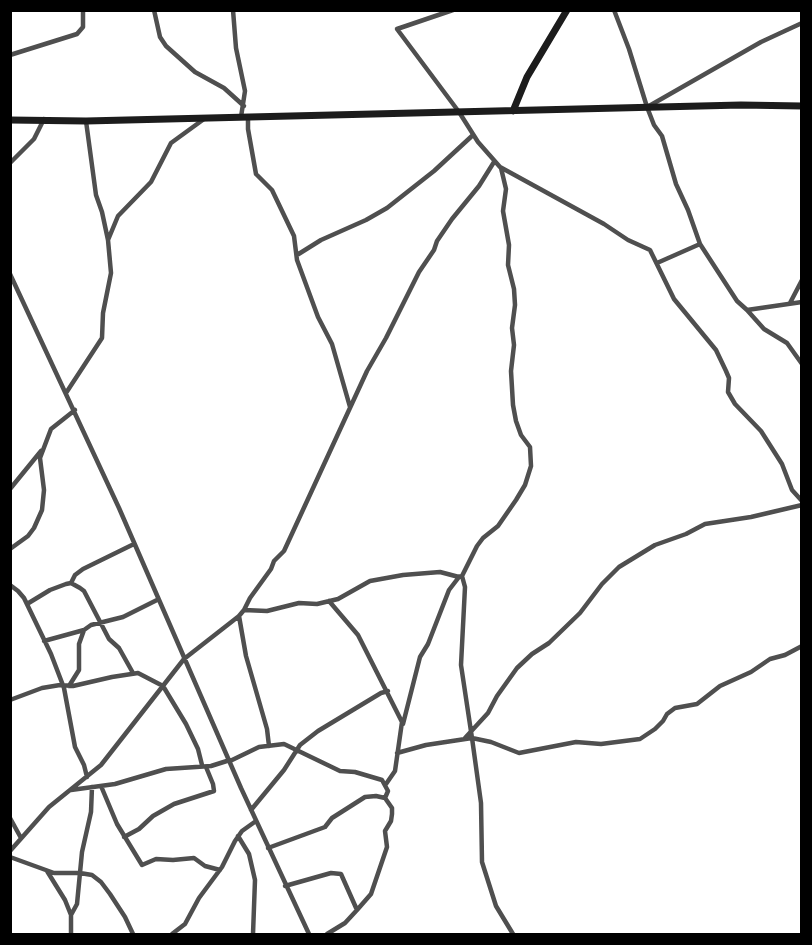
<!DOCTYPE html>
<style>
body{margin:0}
#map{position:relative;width:812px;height:945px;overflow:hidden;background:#fff;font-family:Quicksand,sans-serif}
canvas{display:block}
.frame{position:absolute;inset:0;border:12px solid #000;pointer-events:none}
</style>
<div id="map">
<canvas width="812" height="945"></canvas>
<div class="frame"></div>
</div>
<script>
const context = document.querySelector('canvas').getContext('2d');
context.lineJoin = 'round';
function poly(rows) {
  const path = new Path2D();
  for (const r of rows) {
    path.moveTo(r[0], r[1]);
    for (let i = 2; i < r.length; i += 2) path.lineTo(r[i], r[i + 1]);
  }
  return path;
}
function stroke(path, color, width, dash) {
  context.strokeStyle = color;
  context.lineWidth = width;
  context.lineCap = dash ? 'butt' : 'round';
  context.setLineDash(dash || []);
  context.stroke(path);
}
stroke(poly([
 [154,10,160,37,166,46,195,72,224,88,244,106],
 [233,10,236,48,245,91,241,117],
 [453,10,397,29,459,112,478,142,500,167,604,224,628,240,650,250,674,299,716,350,726,371,729,378,728,392,735,404,761,431,782,464,792,490,802,501],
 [614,10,629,49,647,107,654,125,662,136,676,184,688,210,700,244],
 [10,55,77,34,83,27,83,10],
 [649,106,761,42,802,23],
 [248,118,248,129,256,174,272,190,294,236,297,260,318,317,332,344,350,407],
 [10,163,34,139,44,119],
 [501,168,506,189,503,211,509,245,508,265,514,289,515,305,512,328,514,345,511,371,513,405,516,421,521,435,530,447,531,466,525,485,516,500,498,526,483,538,477,546,462,576,465,587,461,665,472,738,491,742,519,753,576,742,601,744,640,739,655,729,663,721,667,714,675,708,697,704,720,686,751,672,770,659,785,655,802,646],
 [108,240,118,216,151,182,171,143,204,119],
 [297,255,321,240,366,220,387,208,434,171,473,135],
 [657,263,700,244,737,301,747,310,802,302],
 [10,274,119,508,241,788,309,934],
 [790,303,802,280],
 [747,310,764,329,787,343,802,364],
 [66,393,102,338,103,313,111,273,108,240,102,212,96,195,86,121],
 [10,489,41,451],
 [10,549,28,536,34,528,42,510,44,490,40,458,51,429,75,410],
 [71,583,75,575,83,569,134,544],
 [10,585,18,591,24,598,51,654,64,688,75,747,84,765,87,777],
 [329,601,358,635,402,722,395,771,386,784],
 [27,604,50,590,66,584,71,583,80,588,84,591,109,639,119,648,133,673],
 [244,610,267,611,299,603,317,604,338,599,370,581,403,575,440,572,459,577,462,576],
 [239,616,246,656,267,729,269,746],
 [44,641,84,630,91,625,123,617,157,600],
 [69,686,79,670,79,644,84,630],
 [10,700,42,688,60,685,73,686,112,677,138,673,163,686,186,724,198,749,202,765],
 [403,724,420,657,428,644,449,590,459,577],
 [465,738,488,713,497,696,517,668,532,654,549,643,580,613,602,584,619,567,655,545,686,534,705,524,751,517,802,505],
 [397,753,426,745,472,738,481,803,482,862,496,906,513,934],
 [230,761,259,747,284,744,340,771,355,772,382,780,388,791,385,798],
 [101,786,117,824,142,865,156,859,173,860,194,858,205,866,220,870],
 [71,790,115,784,166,769,211,766,230,760],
 [251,810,284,770,300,745,318,731,381,693,388,691],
 [10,818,21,838],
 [238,836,249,854,255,880,253,934],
 [124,837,139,829,153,816,174,804,214,791,213,784,206,767],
 [268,848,325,827,332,818,365,797,376,796,385,798,392,808,392,814,391,821,385,831,387,847,371,894,357,910],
 [10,851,49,807,101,765,184,659,239,616,244,610,250,598,271,569,274,561,284,551,367,371,386,338,419,272,434,250,437,241,452,219,479,186,494,162],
 [10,857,54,873,80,873,92,875,101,882,110,894,125,917,133,934],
 [47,871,65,900,71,915],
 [285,886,331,873,341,874,357,910,345,923,327,934],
 [71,934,71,915,77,904,82,852,91,812,92,787],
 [172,934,185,924,199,898,222,867,235,841,242,831,256,821]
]), '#4f4f4f', 4.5);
stroke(poly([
 [513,111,527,77,567,10],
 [10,120,86,121,741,105,802,106]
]), '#1c1c1c', 7);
</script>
